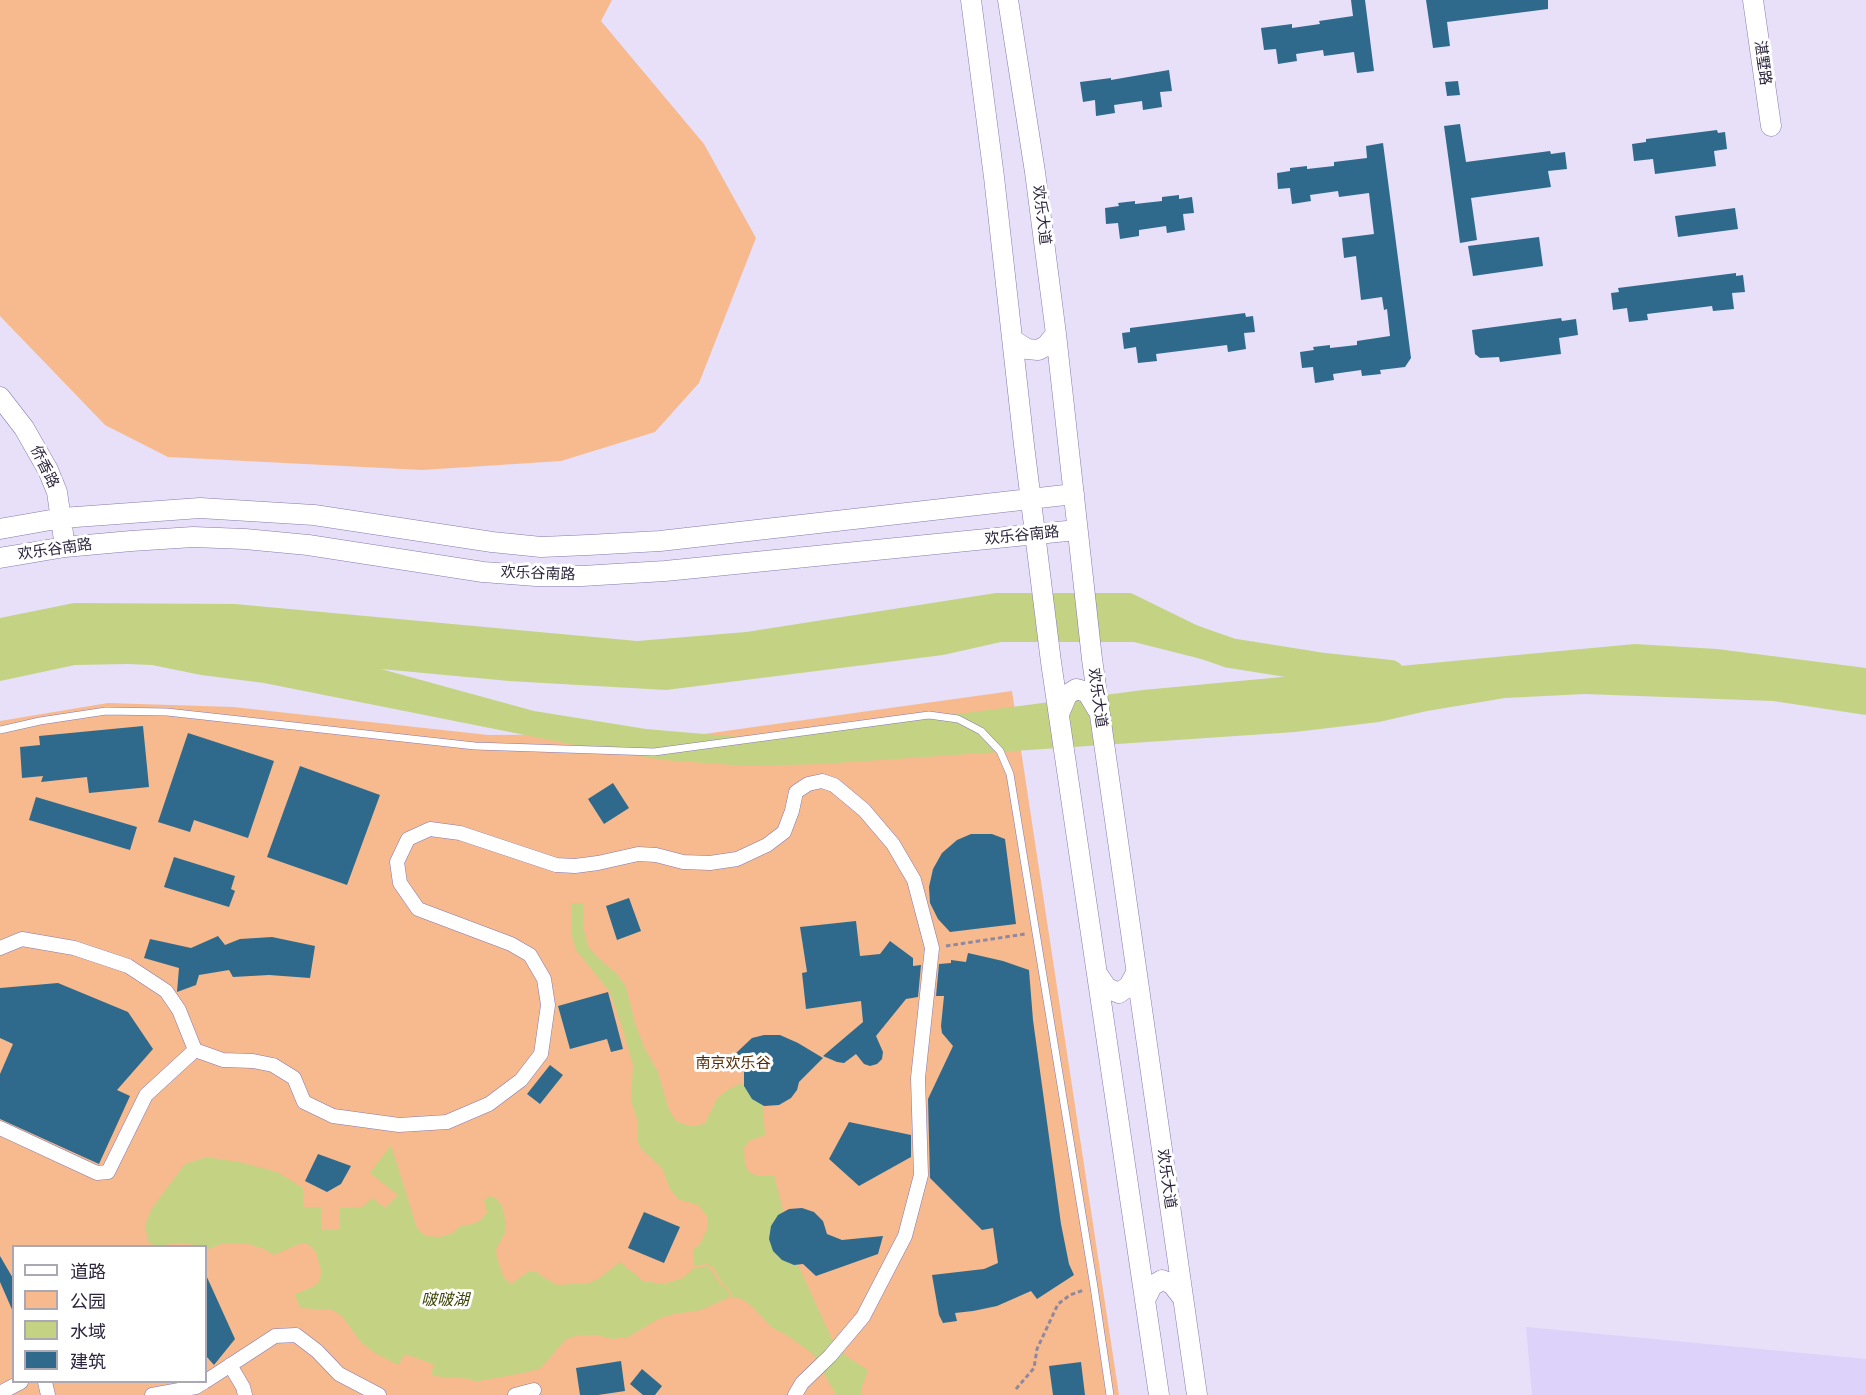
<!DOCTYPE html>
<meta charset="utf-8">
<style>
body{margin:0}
#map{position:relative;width:1866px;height:1395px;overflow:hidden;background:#e7e0f8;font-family:"Archivo Narrow","Noto Sans SC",sans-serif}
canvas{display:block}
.legend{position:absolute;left:12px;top:1245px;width:195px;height:138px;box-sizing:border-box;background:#fff;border:2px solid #aba8b1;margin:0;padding:8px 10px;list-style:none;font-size:18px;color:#2d263d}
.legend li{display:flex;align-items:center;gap:12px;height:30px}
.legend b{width:30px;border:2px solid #aba8b1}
</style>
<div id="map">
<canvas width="1866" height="1395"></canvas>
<ul class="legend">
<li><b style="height:8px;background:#fff"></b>道路</li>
<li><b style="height:16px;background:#f6ba8e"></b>公园</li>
<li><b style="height:16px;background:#c4d383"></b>水域</li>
<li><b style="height:16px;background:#2f6a8d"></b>建筑</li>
</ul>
</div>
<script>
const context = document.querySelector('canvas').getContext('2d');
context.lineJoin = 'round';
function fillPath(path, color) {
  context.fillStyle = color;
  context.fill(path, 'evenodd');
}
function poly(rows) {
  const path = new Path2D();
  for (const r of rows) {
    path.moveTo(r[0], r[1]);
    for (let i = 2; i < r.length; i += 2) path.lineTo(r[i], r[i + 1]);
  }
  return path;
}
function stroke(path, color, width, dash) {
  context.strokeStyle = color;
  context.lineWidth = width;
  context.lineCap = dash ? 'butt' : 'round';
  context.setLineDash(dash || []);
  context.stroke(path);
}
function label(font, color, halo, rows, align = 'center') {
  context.font = font + ' "Archivo Narrow","Noto Sans SC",sans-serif';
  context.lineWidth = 6;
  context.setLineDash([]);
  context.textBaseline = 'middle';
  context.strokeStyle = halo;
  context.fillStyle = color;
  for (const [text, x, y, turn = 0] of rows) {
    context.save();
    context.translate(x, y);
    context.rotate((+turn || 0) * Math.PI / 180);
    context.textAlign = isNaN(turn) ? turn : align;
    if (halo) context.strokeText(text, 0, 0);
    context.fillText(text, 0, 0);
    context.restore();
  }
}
fillPath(poly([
 [1526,1327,1866,1359,1866,1395,1532,1395]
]), '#dcd2fa');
fillPath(poly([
 [0,0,612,0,601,21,704,144,756,238,699,383,655,432,561,461,422,470,168,457,105,425,0,316],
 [1012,691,1119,1395,0,1395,0,721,108,703,233,707,488,735,704,734],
 [14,1246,206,1246,206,1382,14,1382]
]), '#f6ba8e');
fillPath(poly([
 [996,593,1131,593,1231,642,1229,666,1134,642,1001,642,943,655,666,690,509,681,381,669,534,711,646,729,739,737,857,727,1143,690,1635,644,1717,649,1866,668,1866,715,1773,701,1585,694,1505,698,1427,711,1379,722,1295,732,822,764,747,766,663,760,570,744,264,683,201,675,152,665,127,664,75,665,0,681,0,618,74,603,235,604,637,641,746,632],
 [571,903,583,903,584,930,588,946,597,957,617,974,626,987,635,1023,645,1049,658,1072,669,1110,676,1121,686,1125,697,1126,705,1123,717,1099,726,1091,741,1083,763,1107,765,1135,749,1141,744,1148,745,1165,749,1172,758,1176,774,1175,783,1210,772,1229,780,1254,799,1267,832,1339,847,1357,868,1370,862,1387,861,1395,836,1395,813,1354,788,1336,771,1327,753,1307,742,1299,732,1297,729,1289,722,1283,714,1269,707,1264,693,1266,693,1250,700,1244,708,1227,707,1216,698,1205,678,1199,670,1189,662,1168,641,1149,637,1139,638,1122,631,1101,633,1065,622,1027,610,992,576,950,572,937],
 [391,1145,417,1228,425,1236,439,1237,451,1234,461,1226,473,1224,481,1220,487,1212,484,1200,490,1196,496,1198,502,1206,506,1224,505,1233,496,1249,497,1258,504,1278,511,1284,528,1272,535,1271,546,1279,558,1285,589,1283,598,1279,620,1262,643,1281,664,1284,683,1278,694,1268,707,1266,712,1271,721,1285,728,1290,730,1297,701,1310,674,1314,660,1318,628,1337,612,1339,597,1335,580,1335,566,1339,541,1368,528,1372,474,1382,472,1379,432,1376,433,1364,405,1354,398,1365,375,1353,361,1342,341,1315,332,1310,300,1308,295,1294,313,1287,320,1281,321,1270,316,1252,308,1244,299,1244,274,1255,264,1249,248,1244,223,1243,209,1249,206,1246,178,1243,156,1246,148,1242,145,1225,152,1208,185,1164,206,1157,239,1162,277,1172,303,1188,303,1207,322,1207,321,1230,340,1230,340,1208,362,1207,372,1198,385,1208,398,1195,370,1173]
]), '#c4d383');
stroke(poly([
 [1193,640,1230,653,1324,668,1390,675]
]), '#c4d383', 30);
fillPath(poly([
 [1351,0,1365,0,1374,71,1357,73,1354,52,1324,56,1323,50,1296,54,1297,61,1278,64,1276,49,1264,50,1261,28,1292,24,1292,28,1320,24,1319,21,1353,16],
 [1426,0,1548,0,1548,9,1447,22,1450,46,1433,48],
 [1169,70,1172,91,1160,92,1162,107,1143,110,1142,101,1114,105,1115,113,1096,116,1095,100,1083,102,1080,82,1111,78,1111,80],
 [1458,81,1460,95,1447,96,1445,82],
 [1460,124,1466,162,1550,151,1551,154,1565,152,1567,169,1548,171,1551,187,1471,198,1477,240,1460,243,1444,126],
 [1717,130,1718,133,1725,132,1727,149,1714,151,1716,166,1655,174,1653,159,1634,161,1632,144,1646,142,1646,139],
 [1383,143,1411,358,1405,367,1380,370,1381,374,1362,376,1361,370,1333,374,1334,380,1315,383,1313,367,1302,368,1300,352,1314,350,1313,347,1330,345,1330,348,1357,345,1357,341,1390,336,1387,309,1384,310,1382,297,1361,300,1356,256,1344,258,1342,238,1374,234,1369,193,1339,197,1338,191,1310,195,1311,201,1292,204,1290,188,1278,189,1277,173,1290,171,1290,168,1307,166,1307,169,1334,166,1334,162,1367,158,1366,146],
 [1179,195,1179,199,1192,197,1194,213,1183,214,1185,230,1167,233,1166,226,1139,230,1139,236,1120,239,1118,223,1106,224,1105,208,1119,206,1118,203,1135,201,1135,204,1162,201,1162,197],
 [1735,208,1738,229,1678,237,1675,216],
 [1539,237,1543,266,1473,276,1468,246],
 [1736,273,1736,276,1743,275,1745,292,1732,293,1734,309,1713,311,1712,306,1647,314,1648,320,1629,322,1627,308,1613,310,1611,293,1619,292,1618,288],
 [1245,313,1246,317,1253,316,1255,332,1244,333,1246,349,1228,352,1227,345,1156,354,1157,361,1138,363,1136,347,1124,349,1122,333,1130,332,1130,328],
 [1561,318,1562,321,1576,319,1578,335,1559,338,1561,354,1500,362,1499,357,1480,358,1475,354,1472,330],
 [143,726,149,787,89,793,87,777,41,782,43,776,22,778,20,747,40,745,39,736],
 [188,733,274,761,248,838,194,820,190,832,158,822],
 [300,766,380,795,347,885,267,857],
 [613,783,629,808,604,824,588,799],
 [36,797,137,827,130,850,29,820],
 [971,834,992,834,1005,839,1016,924,950,932,938,919,930,903,929,887,933,869,942,853,957,840],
 [174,857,235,876,231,889,235,891,229,907,164,887],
 [629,898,641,931,617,940,606,906],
 [856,921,860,956,880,954,890,941,913,958,913,966,921,965,918,997,906,999,876,1036,883,1052,882,1059,877,1064,870,1066,864,1064,856,1054,844,1063,837,1062,823,1056,863,1022,861,1001,806,1009,802,973,807,972,800,927],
 [218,936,225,945,240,939,272,937,315,946,310,978,269,975,233,977,229,970,199,975,196,985,177,992,179,968,144,958,150,939,191,948],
 [968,953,1003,961,1029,970,1033,1020,1061,1224,1069,1264,1074,1275,1037,1299,1031,1291,997,1306,973,1311,955,1313,957,1321,943,1323,939,1315,932,1275,984,1269,998,1263,993,1228,982,1230,930,1178,928,1099,953,1046,942,1033,941,1026,944,996,936,996,939,964,951,963,951,960,966,962],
 [58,983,128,1012,153,1049,117,1090,130,1096,99,1164,0,1119,0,1074,13,1044,0,1038,0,988],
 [608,992,623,1049,611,1052,607,1039,570,1049,558,1006],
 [764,1035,780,1035,798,1043,823,1058,799,1082,797,1090,791,1098,779,1105,764,1106,752,1099,744,1086,744,1072,748,1064,735,1054,752,1038],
 [550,1065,563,1075,540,1104,527,1094],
 [849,1122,911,1135,911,1157,859,1186,829,1159],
 [318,1154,351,1166,341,1184,327,1192,305,1181],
 [802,1208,814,1212,823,1221,827,1234,842,1240,883,1236,878,1254,816,1276,803,1264,794,1265,782,1260,773,1251,769,1239,771,1226,778,1215,789,1209],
 [644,1212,680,1227,664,1263,628,1248],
 [0,1256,14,1280,14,1314,0,1282],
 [206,1275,235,1339,214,1365,206,1356],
 [621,1361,625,1391,598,1395,580,1395,576,1368],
 [1081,1362,1085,1395,1053,1395,1049,1366],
 [642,1369,662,1386,655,1395,643,1395,630,1384]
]), '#2f6a8d');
const lane = poly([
 [0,730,40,721,106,711,167,712,475,746,654,752,929,715,958,719,981,731,1000,751,1010,774,1094,1287,1110,1395]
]);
const street = poly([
 [0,948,22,939,74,948,128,966,166,991,179,1010,195,1050,223,1060,253,1061,273,1065,294,1078,304,1102,333,1116,399,1125,447,1122,489,1104,521,1080,541,1054,548,1005,544,979,530,955,511,944,418,909,400,883,397,862,408,839,430,829,460,833,556,865,575,866,598,863,638,854,656,855,683,862,710,863,737,859,767,845,784,832,792,811,796,792,808,784,822,781,834,785,864,810,893,844,914,880,932,948,918,1078,921,1175,905,1236,863,1317,830,1356,802,1383,795,1395],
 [0,1128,97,1173,108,1172,146,1095,195,1050],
 [230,1365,243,1387,245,1395],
 [206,1381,275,1336,296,1335,317,1351,339,1374,379,1395],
 [45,1382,48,1395],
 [0,1393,21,1382],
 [152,1395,196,1387,204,1382],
 [515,1395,534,1390]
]);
const secondary = poly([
 [971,0,994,177,1024,445,1051,662,1159,1395],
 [1008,0,1035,172,1056,334,1092,659,1197,1395],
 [1753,0,1771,126],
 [1013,340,1027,349,1038,350,1046,346,1056,334],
 [0,397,24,428,48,470,57,492,65,547],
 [0,529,62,518,200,508,314,515,492,542,541,547,588,545,660,541,1074,494],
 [0,558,65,547,131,541,193,537,245,539,308,545,483,572,536,576,582,576,665,571,1077,530],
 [1059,714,1067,695,1076,689,1087,692,1097,709],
 [1098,975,1107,988,1119,993,1129,986,1136,973],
 [1145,1300,1152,1286,1162,1280,1172,1284,1182,1297]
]);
stroke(lane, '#8878ae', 8);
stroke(street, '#8878ae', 15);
stroke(secondary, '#8878ae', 21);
stroke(poly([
 [946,946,1025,934],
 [1016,1389,1034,1368,1037,1349,1058,1304,1070,1295,1084,1290]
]), '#8f889f', 3, [4.5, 3]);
stroke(lane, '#fff', 7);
stroke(street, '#fff', 14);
stroke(secondary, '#fff', 20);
label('15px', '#2d263d', '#fff', [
 ["湛墅路",1762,63,82],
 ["欢乐大道",1041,215,83],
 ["侨香路",44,467,64],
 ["欢乐谷南路",1022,536,-6],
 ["欢乐谷南路",55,550,-8],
 ["欢乐谷南路",538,574,2],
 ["欢乐大道",1097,698,82],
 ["欢乐大道",1166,1179,82]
]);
label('15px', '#552a01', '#fff', [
 ["南京欢乐谷",733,1064]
]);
label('italic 16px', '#3b4304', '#fff', [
 ["啵啵湖",445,1301]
]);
</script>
